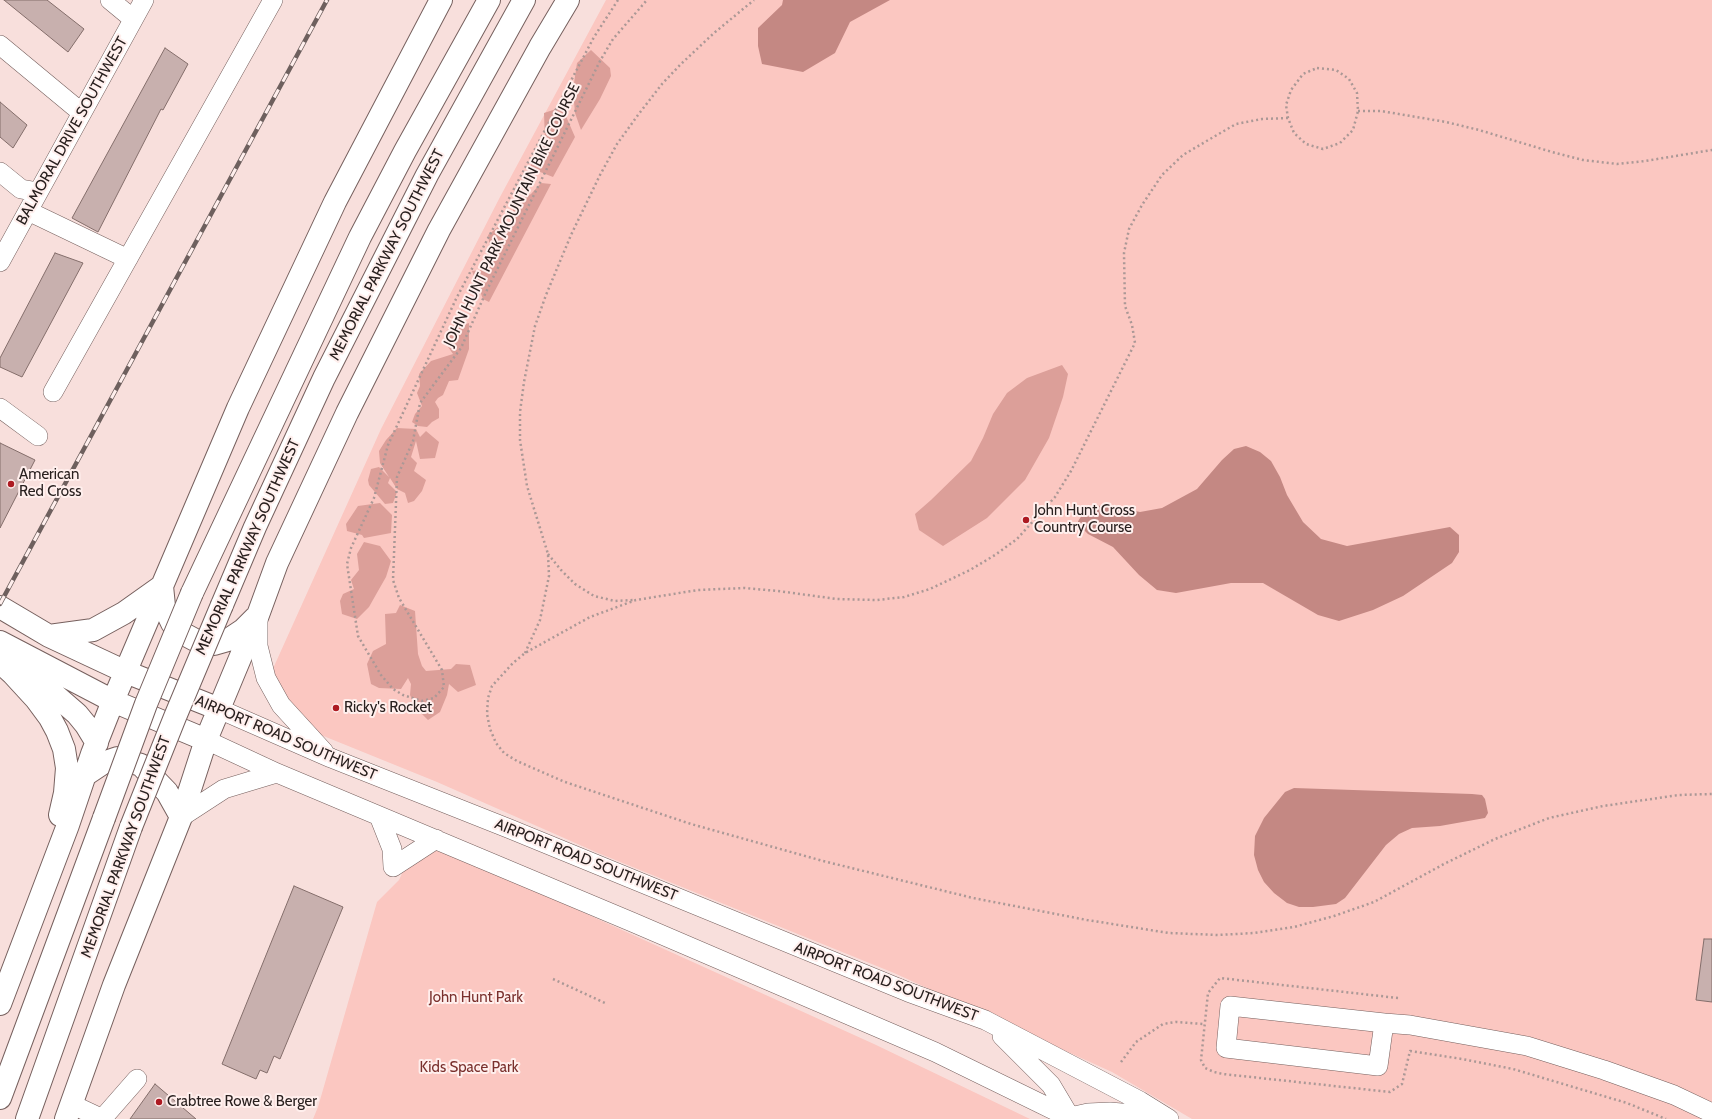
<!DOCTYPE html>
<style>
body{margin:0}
canvas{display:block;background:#f8dfdc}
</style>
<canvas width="1712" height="1119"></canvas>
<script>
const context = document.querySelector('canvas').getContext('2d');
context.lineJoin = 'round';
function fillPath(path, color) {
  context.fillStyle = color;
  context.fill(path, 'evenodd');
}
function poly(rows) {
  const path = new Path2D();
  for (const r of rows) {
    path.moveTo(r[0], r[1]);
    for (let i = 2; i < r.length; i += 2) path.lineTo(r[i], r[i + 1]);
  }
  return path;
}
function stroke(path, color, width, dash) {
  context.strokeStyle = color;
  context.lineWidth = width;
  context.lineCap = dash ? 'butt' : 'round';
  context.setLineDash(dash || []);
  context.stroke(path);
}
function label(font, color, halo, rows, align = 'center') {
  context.font = font + ' Cabin,sans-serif';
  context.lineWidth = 4;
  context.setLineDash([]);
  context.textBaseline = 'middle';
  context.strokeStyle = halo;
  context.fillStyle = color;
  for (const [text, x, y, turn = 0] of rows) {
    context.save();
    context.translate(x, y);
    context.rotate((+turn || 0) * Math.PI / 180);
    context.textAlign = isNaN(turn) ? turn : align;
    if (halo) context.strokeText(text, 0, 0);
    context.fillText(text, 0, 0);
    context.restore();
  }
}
fillPath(poly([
 [606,0,1712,0,1712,1119,1192,1119,1112,1072,894,973,598,853,437,782,321,735,306,726,271,673,381,429,500,197],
 [435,850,485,868,874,1044,1030,1119,313,1119,318,1107,377,902,399,880,406,865]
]), '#fbc7c1');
fillPath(poly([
 [591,50,610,68,611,76,600,99,581,130,575,113,573,90,577,63],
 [562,107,575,137,553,177,530,168,536,148,545,141,544,113],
 [541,183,551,184,489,302,483,299,472,271,482,270,491,253,488,235,498,227,511,224,514,204,531,194],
 [469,323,469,349,458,380,449,381,443,395,438,398,435,402,439,409,439,418,432,422,427,427,418,426,412,422,415,414,422,406,417,393,420,386,419,374,431,361,453,354,444,341,447,330],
 [1062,365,1068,374,1063,397,1049,438,1025,480,987,518,943,546,919,530,915,514,931,500,971,461,983,438,993,414,1007,393,1027,378],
 [397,428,416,429,420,437,426,431,439,442,435,458,420,459,416,441,411,457,417,463,414,471,426,480,422,491,414,501,408,503,405,493,397,489,390,478,388,483,397,492,393,503,385,504,369,485,368,480,371,469,379,467,389,477,380,463,379,451,386,440],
 [380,503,392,515,391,533,364,538,362,535,347,531,346,524,358,506],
 [364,542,380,546,391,561,386,577,378,591,369,607,357,619,342,614,340,601,343,594,354,589,351,580,359,570,357,554],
 [400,605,415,611,418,654,422,666,426,671,451,669,456,664,470,665,476,685,458,692,449,684,447,695,440,712,428,720,416,708,410,695,411,684,408,678,401,689,379,688,371,684,367,664,373,651,386,644,385,614,396,613]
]), '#dc9f99');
fillPath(poly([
 [783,0,890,0,850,22,835,53,803,72,762,64,758,46,758,28,782,5],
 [1246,446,1260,452,1271,461,1280,477,1287,495,1303,522,1321,539,1347,546,1450,527,1459,535,1459,552,1452,563,1403,596,1373,610,1339,621,1318,615,1263,583,1231,583,1176,593,1157,590,1139,575,1113,547,1088,534,1077,523,1087,507,1106,505,1140,512,1162,508,1197,489,1222,460,1234,449],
 [1294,788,1472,794,1482,795,1485,799,1488,813,1485,818,1440,826,1412,828,1399,834,1386,845,1345,898,1336,904,1313,907,1299,907,1287,903,1274,893,1264,882,1258,870,1254,855,1255,836,1264,818,1285,792]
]), '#c48883');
const building = poly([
 [4,0,47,0,84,29,68,52,4,0],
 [165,48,188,64,163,110,161,109,98,232,72,218,165,48],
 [0,102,27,125,13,148,0,137,0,102],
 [55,253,83,263,22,377,0,367,0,358,55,253],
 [0,443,35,460,0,528,0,443],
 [294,886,343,907,280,1059,274,1056,267,1073,260,1070,256,1079,222,1064,294,886],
 [1704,939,1712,939,1712,1002,1696,1000,1704,939],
 [155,1084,196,1119,130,1119,155,1084]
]);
fillPath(building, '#c8b0ae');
stroke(building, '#846e6b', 1);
const minor = poly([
 [110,0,133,19],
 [0,45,82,113],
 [0,172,21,189,38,192],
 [28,211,128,259],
 [0,262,144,0],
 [53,392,273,0],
 [0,408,38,436],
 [258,619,258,646,266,678,281,705,324,752],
 [219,709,331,758,510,829,908,992,985,1020,1140,1101,1169,1119],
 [206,740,277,773,632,922,935,1052,1072,1119],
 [379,816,392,849,393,867,436,839],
 [181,817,224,789,277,773],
 [1384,1023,1378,1066,1226,1048,1230,1006,1384,1023,1410,1025,1527,1046,1604,1070,1674,1095,1712,1113],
 [1002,1036,1051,1085,1070,1117],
 [71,1104,103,1119],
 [1070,1117,1088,1113,1110,1112,1132,1114,1149,1119],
 [102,1119,137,1079]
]);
const major = poly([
 [162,586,164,606,172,623,182,633,197,641,214,644,228,640,243,630,255,618],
 [0,607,49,636,96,658,126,672,219,709],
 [49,636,93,630,124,613,162,586],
 [0,642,113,701,206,740],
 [0,662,13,674,36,699,50,718,57,731,64,749,67,768,65,793,60,815],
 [25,669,77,714,86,725,97,743],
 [85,775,103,763,118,758,141,765,167,792,181,817],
 [0,1004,68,825,92,754,113,701,238,408,335,202,441,0],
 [66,1119,114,985,181,817,206,740,258,615,277,563,347,413,439,230,540,47,568,0]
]);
const highway = poly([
 [192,593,360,237,405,151,489,0],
 [222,605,255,527,324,378,427,175,524,0],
 [0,1098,104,818],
 [27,1119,131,827]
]);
stroke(minor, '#76605e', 20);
stroke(major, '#76605e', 24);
stroke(highway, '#76605e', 24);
stroke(poly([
 [618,0,594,37,456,299,388,445,374,498,351,548,347,564,358,636,381,675,393,689,403,695,422,701,434,698,444,687,442,670,399,598,393,580,397,477,413,441,420,403,461,348,486,292,600,61,613,39,647,0],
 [1317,68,1336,70,1349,79,1357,93,1358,111,1353,130,1340,143,1323,149,1306,144,1294,133,1288,118,1286,105,1291,90,1303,74,1317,68],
 [1358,111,1381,111,1446,122,1479,130,1552,152,1583,160,1617,164,1645,161,1712,150],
 [1288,118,1262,119,1236,124,1210,139,1183,155,1162,175,1142,205,1129,229,1124,253,1125,306,1132,325,1135,343,1071,471,1055,497,1017,539,995,555,970,570,930,589,904,597,877,600,837,599,778,591,744,588,698,590,636,600,590,617,525,653,513,663,492,686,488,698,487,714,490,729,496,743,504,753,517,761,565,782,691,824,823,861,973,898,1087,920,1169,933,1218,935,1254,933,1294,927,1334,916,1374,902,1444,864,1495,839,1549,818,1603,806,1679,795,1712,794],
 [548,554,561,570,575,584,594,596,615,601,633,600],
 [525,653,540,620,549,576,548,554,527,486,520,440,520,412,524,382,535,326,546,295,571,235,600,175,617,144,638,115,662,84,681,64,714,33,754,0],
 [553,979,605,1003],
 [1398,998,1220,978,1208,993,1201,1060,1205,1068,1214,1072,1223,1074,1390,1092,1402,1084,1410,1051,1462,1059,1513,1069,1627,1103,1666,1119],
 [1121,1062,1136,1042,1163,1024,1176,1022,1204,1024]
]), '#ab9896', 2.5, [2, 3]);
stroke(minor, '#fff', 19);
stroke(major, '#fff', 22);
stroke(highway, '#fff', 22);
const rail = poly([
 [0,604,327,0]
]);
stroke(rail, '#6e605e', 4.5);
stroke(rail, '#ffefed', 3, [9]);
const highwayBridge = poly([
 [104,818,146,704,192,593],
 [131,827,175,717,222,605]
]);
stroke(highwayBridge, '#76605e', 24, []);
stroke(highwayBridge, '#fff', 22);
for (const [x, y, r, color] of [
 [11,484,4,"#ad1a22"],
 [1026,520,4,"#ad1a22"],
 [336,708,4,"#ad1a22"],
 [159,1102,4,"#ad1a22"]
]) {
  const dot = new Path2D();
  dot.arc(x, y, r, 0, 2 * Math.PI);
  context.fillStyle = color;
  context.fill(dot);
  stroke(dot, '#ffefed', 1.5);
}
label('15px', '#29201f', '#ffefed', [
 ["BALMORAL DRIVE SOUTHWEST",72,131,-61],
 ["JOHN HUNT PARK MOUNTAIN BIKE COURSE",512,215,-64],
 ["MEMORIAL PARKWAY SOUTHWEST",387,255,-63],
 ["MEMORIAL PARKWAY SOUTHWEST",248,547,-66],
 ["AIRPORT ROAD SOUTHWEST",286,738,23],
 ["MEMORIAL PARKWAY SOUTHWEST",126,847,-70],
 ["AIRPORT ROAD SOUTHWEST",586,860,22],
 ["AIRPORT ROAD SOUTHWEST",886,982,21]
]);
label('15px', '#29201f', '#ffefed', [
 ["American",19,475],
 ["Red Cross",19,492],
 ["John Hunt Cross",1034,511],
 ["Country Course",1034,528],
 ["Ricky's Rocket",344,708],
 ["Crabtree Rowe & Berger",167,1102]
], 'left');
label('15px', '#7a302d', '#ffefed', [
 ["John Hunt Park",476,998],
 ["Kids Space Park",469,1068]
]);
</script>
